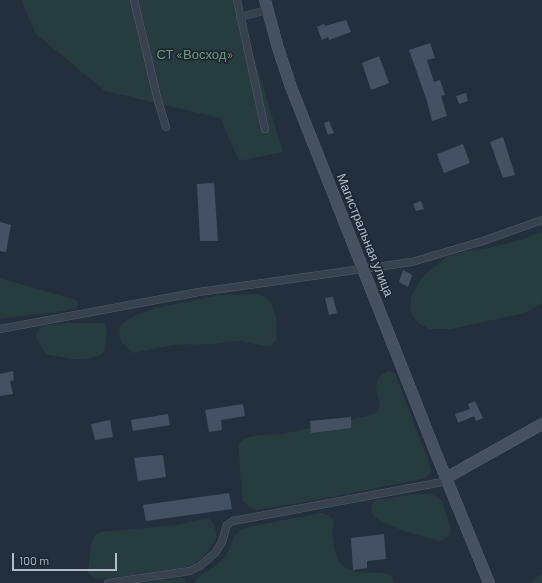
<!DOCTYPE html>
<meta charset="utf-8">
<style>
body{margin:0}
#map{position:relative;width:542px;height:583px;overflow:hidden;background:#242f3e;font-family:Barlow,sans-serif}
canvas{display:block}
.scale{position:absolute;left:12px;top:553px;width:105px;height:18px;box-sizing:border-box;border:2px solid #b4bcc9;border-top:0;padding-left:5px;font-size:12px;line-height:14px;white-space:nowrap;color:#b4bcc9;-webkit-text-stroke:3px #1d2633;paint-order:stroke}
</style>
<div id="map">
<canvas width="542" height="583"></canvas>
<div class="scale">100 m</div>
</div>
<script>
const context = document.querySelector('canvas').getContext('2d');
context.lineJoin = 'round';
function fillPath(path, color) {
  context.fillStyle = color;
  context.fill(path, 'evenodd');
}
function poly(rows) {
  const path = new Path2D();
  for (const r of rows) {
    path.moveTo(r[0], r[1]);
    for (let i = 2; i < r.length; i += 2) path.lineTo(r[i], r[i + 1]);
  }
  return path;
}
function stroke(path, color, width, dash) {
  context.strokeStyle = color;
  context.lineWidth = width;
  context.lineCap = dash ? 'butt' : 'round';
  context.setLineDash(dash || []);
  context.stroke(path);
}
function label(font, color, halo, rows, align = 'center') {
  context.font = font + ' Barlow,sans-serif';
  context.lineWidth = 3.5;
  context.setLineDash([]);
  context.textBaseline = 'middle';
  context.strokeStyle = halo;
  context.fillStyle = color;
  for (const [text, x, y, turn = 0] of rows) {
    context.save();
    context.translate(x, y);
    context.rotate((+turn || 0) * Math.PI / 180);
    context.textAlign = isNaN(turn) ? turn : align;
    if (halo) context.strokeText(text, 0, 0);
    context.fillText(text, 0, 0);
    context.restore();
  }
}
fillPath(poly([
 [21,0,238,0,244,25,283,152,239,161,220,118,105,91,36,34],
 [542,231,542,303,525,313,451,329,429,329,417,322,410,311,411,297,421,278,448,256,472,250,489,248,524,239],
 [0,278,76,300,78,304,76,309,0,319],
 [254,294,266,297,271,303,276,317,277,339,271,346,263,346,241,341,214,344,174,345,152,349,134,353,126,347,121,341,119,331,121,325,129,319,139,314,156,308,220,295],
 [67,323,104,323,107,331,105,351,99,356,85,359,71,359,46,354,41,347,36,336,39,328,48,325],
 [388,371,395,373,429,463,431,472,426,478,327,498,257,510,250,508,243,501,238,444,245,438,260,435,282,434,372,415,379,410,379,401,376,389,378,378],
 [414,494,431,494,437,497,442,501,451,529,450,535,448,537,439,541,404,531,382,522,374,516,371,510,372,505,376,500],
 [321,513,328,515,333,520,334,526,332,531,335,551,340,563,347,569,357,572,384,573,392,576,394,583,195,583,196,579,202,574,215,566,225,557,235,536,241,530,252,526],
 [207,518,211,521,214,525,216,532,216,539,204,556,194,564,182,568,111,578,96,578,90,575,88,571,91,543,95,535,101,532,177,525],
 [542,574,542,583,531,583,539,575],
 [180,578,185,579,186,583,141,583]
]), '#263c3f');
fillPath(poly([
 [346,20,351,32,329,40,328,37,322,40,317,27,324,24,325,26],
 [430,43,435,58,427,60,434,82,440,80,445,95,441,96,447,116,432,121,427,101,409,50],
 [379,56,389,83,371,90,362,63],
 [466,93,468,101,459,104,456,96],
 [329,121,334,133,328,135,324,123],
 [503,137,515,175,503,178,490,142],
 [463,144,470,163,444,173,437,154],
 [214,183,218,241,200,241,197,184],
 [421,201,424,209,416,211,413,204],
 [0,222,11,225,6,252,0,251],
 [403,270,412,275,408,287,399,282],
 [333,297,337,313,329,315,325,298],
 [13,371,14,380,10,381,13,394,0,396,0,374],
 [475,401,483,418,476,421,474,416,458,423,455,414,470,409,468,404],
 [243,404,245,416,221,420,222,430,209,432,205,410],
 [168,414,170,425,133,431,131,420],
 [351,417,351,428,311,433,310,421],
 [110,420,113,437,95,440,91,424],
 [163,455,166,477,138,481,134,458],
 [229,493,232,509,146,521,143,505],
 [384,534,386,559,367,561,367,568,353,570,351,538]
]), '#455162');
const street = poly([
 [134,0,158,101,166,127],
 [237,0,265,129],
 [240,17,267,10],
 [0,329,199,292,412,262,483,241,542,220],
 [108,583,190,571,200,566,215,553,222,542,227,525,233,521,448,481]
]);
const secondary = poly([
 [265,0,278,48,291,87,435,451,489,583],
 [446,478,542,424]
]);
stroke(street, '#565f6c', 8);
stroke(secondary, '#565f6c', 12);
stroke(street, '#38414e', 7);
stroke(secondary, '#465061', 11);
label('13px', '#6b9a76', '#1d2633', [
 ["СТ «Восход»",195,55]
]);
label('13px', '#b4bcc9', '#1d2633', [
 ["Магистральная улица",365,235,68]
]);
</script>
